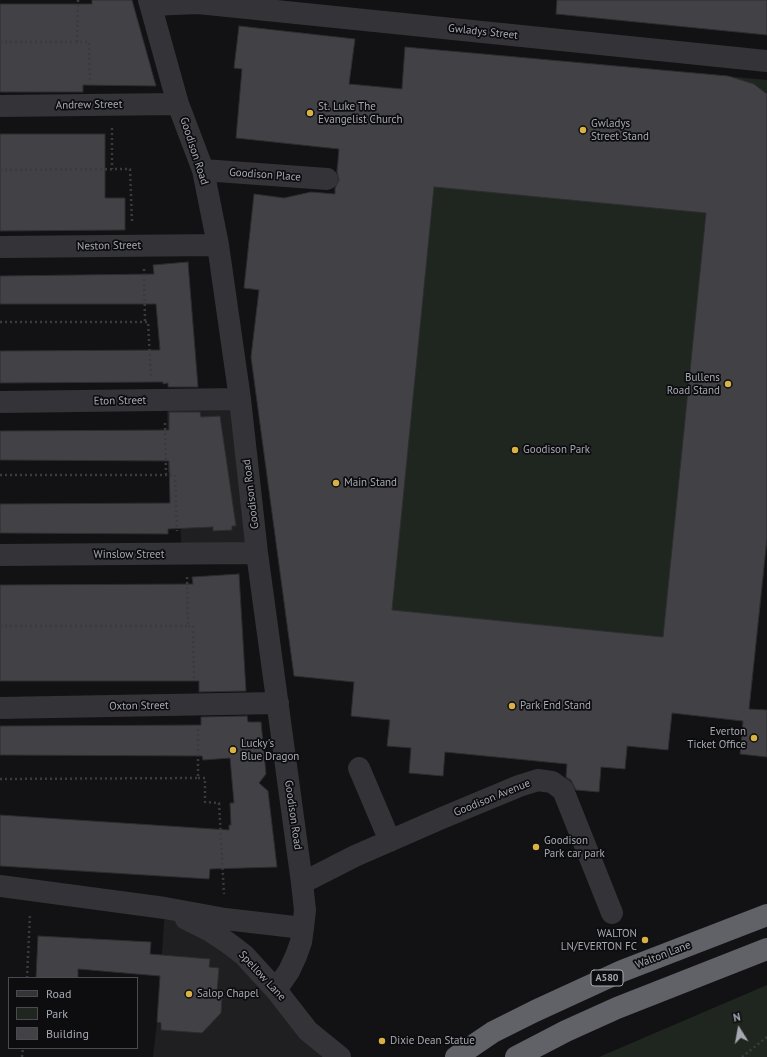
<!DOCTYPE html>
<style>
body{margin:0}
#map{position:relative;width:767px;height:1057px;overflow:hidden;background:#121214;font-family:"PT Sans",sans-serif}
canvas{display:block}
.legend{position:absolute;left:8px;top:977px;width:130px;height:72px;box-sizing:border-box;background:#0d0d0f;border:1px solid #4a4b50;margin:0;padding:5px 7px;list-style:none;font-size:12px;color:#a6a9b2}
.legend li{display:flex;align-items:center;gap:8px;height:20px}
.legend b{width:20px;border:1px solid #4a4b50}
.north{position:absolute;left:719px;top:1009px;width:40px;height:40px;-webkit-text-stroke:3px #0d0d0f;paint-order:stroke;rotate:349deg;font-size:11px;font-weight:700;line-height:16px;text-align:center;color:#a6a9b2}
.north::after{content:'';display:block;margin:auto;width:14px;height:18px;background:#a6a9b2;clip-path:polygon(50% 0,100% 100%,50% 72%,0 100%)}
</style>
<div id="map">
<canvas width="767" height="1057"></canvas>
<ul class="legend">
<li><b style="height:5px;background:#343438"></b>Road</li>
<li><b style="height:11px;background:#1f2620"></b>Park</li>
<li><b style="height:11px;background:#424246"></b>Building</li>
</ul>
<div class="north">N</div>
</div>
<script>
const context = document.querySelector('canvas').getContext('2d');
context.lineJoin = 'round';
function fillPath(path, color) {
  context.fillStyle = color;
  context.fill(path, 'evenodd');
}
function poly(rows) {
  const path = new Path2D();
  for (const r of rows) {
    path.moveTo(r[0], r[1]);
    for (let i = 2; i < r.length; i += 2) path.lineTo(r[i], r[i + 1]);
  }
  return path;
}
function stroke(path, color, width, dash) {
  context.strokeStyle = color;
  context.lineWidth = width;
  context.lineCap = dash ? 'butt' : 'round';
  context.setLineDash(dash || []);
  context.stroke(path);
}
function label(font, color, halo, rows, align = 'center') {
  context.font = font + ' "PT Sans",sans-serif';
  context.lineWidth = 3.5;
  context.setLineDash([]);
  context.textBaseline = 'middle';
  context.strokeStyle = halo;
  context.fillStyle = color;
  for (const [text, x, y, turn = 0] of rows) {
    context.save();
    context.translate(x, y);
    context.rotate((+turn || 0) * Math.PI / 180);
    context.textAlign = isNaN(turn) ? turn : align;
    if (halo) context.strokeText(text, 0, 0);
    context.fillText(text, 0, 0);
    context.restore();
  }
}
fillPath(poly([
 [240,399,257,553,182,555,177,473,168,472,167,400],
 [165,908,210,931,327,1057,153,1057,157,1022]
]), '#1f1e20');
fillPath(poly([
 [405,47,767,80,767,544,748,722,672,713,668,750,628,746,625,769,601,767,599,792,565,789,567,764,445,752,443,776,409,773,411,748,387,746,389,720,351,716,354,682,294,676,251,357,259,290,254,194,284,198,311,192,335,194,337,163,395,167],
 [767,985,767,1057,599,1057]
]), '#1f2620');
const building = poly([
 [92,0,132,0,156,86,83,85,83,92,0,92,0,4,92,4,92,0],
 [557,0,767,0,767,35,556,14,557,0],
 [239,26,355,39,349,84,402,89,405,47,728,76,754,84,767,94,767,538,749,709,767,710,767,757,740,754,743,721,672,713,668,750,627,746,625,769,601,767,599,792,576,790,571,780,566,777,567,764,445,752,443,776,409,773,411,748,387,746,390,720,351,716,354,682,294,676,251,357,259,290,244,288,254,194,284,198,311,192,335,194,335,188,339,180,337,172,339,149,236,138,242,69,234,68,239,26],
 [434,187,706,213,663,637,392,610,434,187],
 [0,134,105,134,105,198,125,198,125,230,0,231,0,134],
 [188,262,198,387,168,387,168,383,163,384,163,382,0,383,0,351,160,350,156,304,0,304,0,276,154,274,153,265,188,262],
 [169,412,200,412,201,417,220,416,236,526,232,526,232,530,213,531,213,527,168,529,168,534,0,533,0,504,170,503,169,461,0,460,0,431,169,430,169,412],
 [239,574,246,691,199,692,199,681,0,681,0,585,193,584,192,577,239,574],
 [247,716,248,722,261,722,266,774,259,783,268,791,277,867,210,869,209,879,0,866,0,815,229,830,229,825,231,825,230,803,234,803,230,758,203,760,202,756,0,755,0,726,201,725,201,717,247,716],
 [38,936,151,942,150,954,210,959,209,967,219,968,217,991,222,997,221,1013,202,1033,161,1030,161,1023,157,1022,160,976,78,969,78,978,36,978,38,936]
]);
fillPath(building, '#424246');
stroke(building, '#2d2d2f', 1);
stroke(poly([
 [0,42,89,42,90,83],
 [77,42,78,0],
 [112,128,112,169],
 [0,170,130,169,132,222],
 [144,269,145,322],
 [0,322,148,322,151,378],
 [165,423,166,474],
 [0,475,175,475,177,531],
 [0,626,188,626,187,577],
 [188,626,193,626,194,681],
 [198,778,205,778,205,802,219,803,224,894],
 [0,779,198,778,198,728],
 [27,978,30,914],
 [22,1057,23,1048],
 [742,1057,767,1037]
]), '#3a3b3f', 2.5, [2, 3]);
stroke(poly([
 [149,0,178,104,203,170,218,245,240,399,257,553,302,883,305,910,303,928,301,942,296,956,289,971,276,990],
 [151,5,198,3,767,61],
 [0,106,178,104],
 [203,170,327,179],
 [0,247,218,245],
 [0,402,240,399],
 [0,555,257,553],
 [0,708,278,703],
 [359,768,390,841],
 [302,883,355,856,442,818,519,786,538,780,552,782,563,790,612,913],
 [0,886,165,908,225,919,303,928],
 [186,919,210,931,227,942,244,955,276,990,308,1031,340,1057]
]), '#343438', 22);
stroke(poly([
 [456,1057,493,1032,535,1011,622,971,767,915],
 [516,1057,566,1031,617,1008,767,949]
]), '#606268', 22);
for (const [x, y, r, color] of [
 [310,113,4,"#d9b145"],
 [583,130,4,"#d9b145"],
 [728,384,4,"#d9b145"],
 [515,450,4,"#d9b145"],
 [336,483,4,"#d9b145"],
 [512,706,4,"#d9b145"],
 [754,738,4,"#d9b145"],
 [233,750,4,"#d9b145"],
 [536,847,4,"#d9b145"],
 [645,940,4,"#d9b145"],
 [189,994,4,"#d9b145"],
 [382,1041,4,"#d9b145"]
]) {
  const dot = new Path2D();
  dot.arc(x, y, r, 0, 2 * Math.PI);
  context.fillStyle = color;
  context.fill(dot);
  stroke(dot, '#0d0d0f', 1.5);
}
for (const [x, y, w] of [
 [607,978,32]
]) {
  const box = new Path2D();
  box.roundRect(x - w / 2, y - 8, w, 16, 3);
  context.fillStyle = '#0d0d0f';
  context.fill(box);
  stroke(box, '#a6a9b2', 1);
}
label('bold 10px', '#a6a9b2', null, [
 ["A580",607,978]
]);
label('11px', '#a6a9b2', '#0d0d0f', [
 ["Gwladys Street",483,32,6],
 ["Andrew Street",89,105,-1],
 ["Goodison Road",194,151,72],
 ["Goodison Place",265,175,4],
 ["Neston Street",109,246,-1],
 ["Eton Street",120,401,-1],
 ["Goodison Road",251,494,-97],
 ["Winslow Street",129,555],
 ["Oxton Street",139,706,-1],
 ["Goodison Avenue",492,798,-22],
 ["Goodison Road",293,815,82],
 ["Walton Lane",663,955,-21],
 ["Spellow Lane",262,976,47]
]);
label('11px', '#a6a9b2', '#0d0d0f', [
 ["St. Luke The",318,107],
 ["Evangelist Church",318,120],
 ["Gwladys",591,124],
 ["Street Stand",591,137],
 ["Bullens",720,378,"right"],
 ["Road Stand",720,391,"right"],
 ["Goodison Park",523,450],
 ["Main Stand",344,483],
 ["Park End Stand",520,706],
 ["Everton",746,732,"right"],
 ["Ticket Office",746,745,"right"],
 ["Lucky's",241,744],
 ["Blue Dragon",241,757],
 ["Goodison",544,841],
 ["Park car park",544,854],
 ["WALTON",637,934,"right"],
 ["LN/EVERTON FC",637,947,"right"],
 ["Salop Chapel",197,994],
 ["Dixie Dean Statue",390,1041]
], 'left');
</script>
